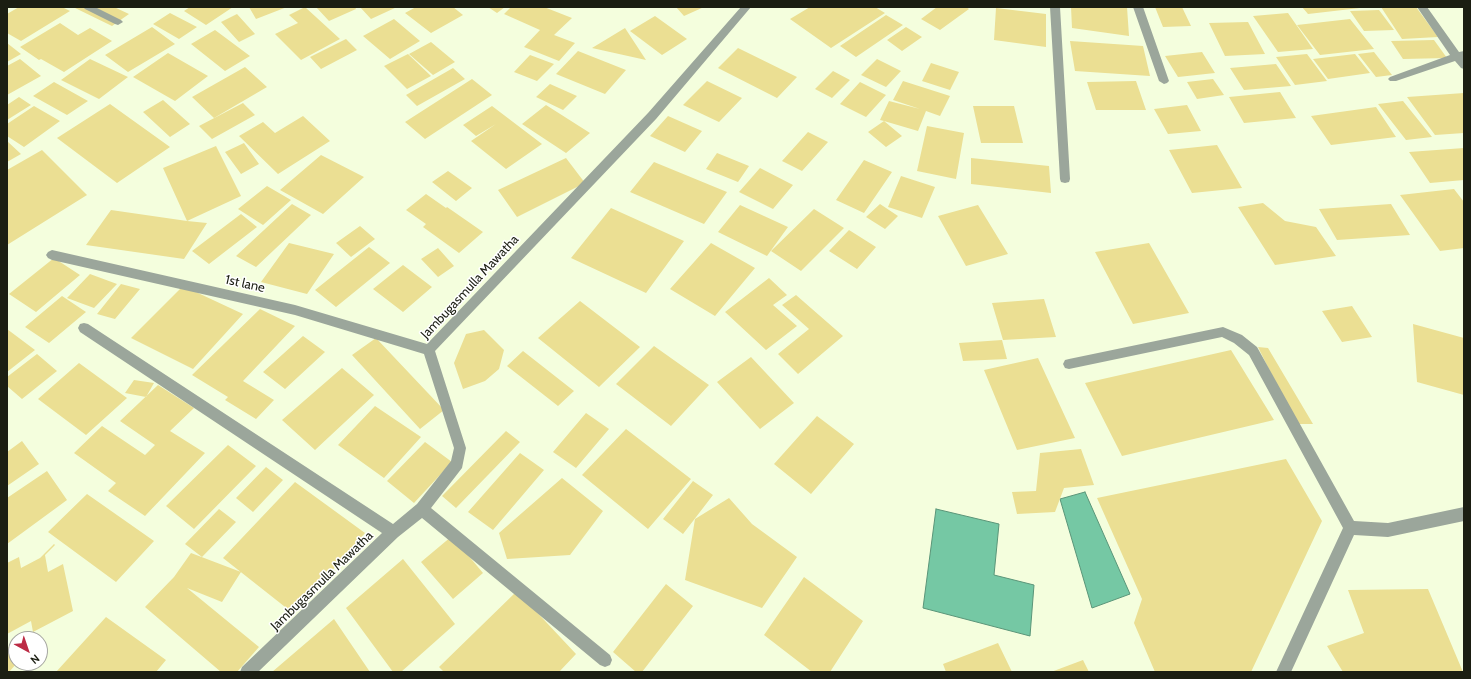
<!DOCTYPE html>
<style>
body{margin:0}
#map{position:relative;width:1471px;height:679px;overflow:hidden;background:#f4fedd;font-family:Cabin,sans-serif}
canvas{display:block}
.frame{position:absolute;inset:0;border:8px solid #1b1e12;pointer-events:none}
.north{position:absolute;left:8px;top:631px;width:40px;height:40px;box-sizing:border-box;background:#fff;border:1px solid #a4a5a0;border-radius:50%;rotate:140deg;font-size:11px;font-weight:700;line-height:16px;text-align:center;color:#1b1e12}
.north::after{content:'';display:block;margin:auto;width:14px;height:18px;background:#bc2b45;clip-path:polygon(50% 0,100% 100%,50% 72%,0 100%)}
</style>
<div id="map">
<canvas width="1471" height="679"></canvas>
<div class="frame"></div>
<div class="north">N</div>
</div>
<script>
const context = document.querySelector('canvas').getContext('2d');
context.lineJoin = 'round';
function fillPath(path, color) {
  context.fillStyle = color;
  context.fill(path, 'evenodd');
}
function poly(rows) {
  const path = new Path2D();
  for (const r of rows) {
    path.moveTo(r[0], r[1]);
    for (let i = 2; i < r.length; i += 2) path.lineTo(r[i], r[i + 1]);
  }
  return path;
}
function stroke(path, color, width, dash) {
  context.strokeStyle = color;
  context.lineWidth = width;
  context.lineCap = dash ? 'butt' : 'round';
  context.setLineDash(dash || []);
  context.stroke(path);
}
function label(font, color, halo, rows, align = 'center') {
  context.font = font + ' Cabin,sans-serif';
  context.lineWidth = 3;
  context.setLineDash([]);
  context.textBaseline = 'middle';
  context.strokeStyle = halo;
  context.fillStyle = color;
  for (const [text, x, y, turn = 0] of rows) {
    context.save();
    context.translate(x, y);
    context.rotate((+turn || 0) * Math.PI / 180);
    context.textAlign = isNaN(turn) ? turn : align;
    if (halo) context.strokeText(text, 0, 0);
    context.fillText(text, 0, 0);
    context.restore();
  }
}
const water = poly([
 [1085,492,1130,594,1092,608,1060,499,1085,492],
 [936,509,999,524,994,575,1034,585,1030,636,923,608,936,509]
]);
fillPath(water, '#75c8a4');
stroke(water, '#5a9578', 1);
fillPath(poly([
 [19,7,62,7,70,11,21,41,7,33,7,14],
 [73,7,114,7,129,14,112,26],
 [190,7,233,7,206,25,184,11],
 [249,7,287,7,256,19],
 [305,7,340,39,301,60,275,34,298,23,289,15],
 [316,7,355,7,356,9,329,21],
 [360,7,397,7,371,19],
 [416,7,453,7,463,15,431,33,405,13],
 [488,7,505,7,497,13],
 [511,7,544,7,572,18,554,35,575,43,559,61,524,47,540,30,504,14],
 [676,7,704,7,684,16],
 [810,7,875,7,885,13,831,48,790,19],
 [937,7,966,7,969,9,940,30,921,19],
 [1071,7,1127,7,1129,36,1072,28],
 [1155,7,1182,7,1191,26,1163,27],
 [1302,7,1360,7,1360,8,1308,14],
 [1381,7,1416,7,1438,37,1402,39],
 [996,8,1046,14,1046,47,994,40],
 [1379,10,1394,30,1364,31,1350,11],
 [170,13,197,27,179,39,153,24],
 [1288,13,1313,49,1278,52,1253,16],
 [237,14,255,34,239,42,221,22],
 [886,15,903,25,856,57,840,46],
 [655,16,687,39,662,55,630,31],
 [394,19,420,41,390,59,363,36],
 [1350,19,1374,49,1320,55,1297,25],
 [1248,22,1265,54,1225,56,1209,23],
 [60,23,78,35,90,28,112,41,64,72,41,59,39,60,20,47],
 [152,27,175,44,128,72,105,55],
 [906,27,922,37,902,51,887,40],
 [625,28,646,60,592,48],
 [215,30,250,56,225,71,191,44],
 [346,39,357,50,321,69,310,57],
 [1434,40,1447,58,1403,59,1391,41],
 [1070,41,1143,46,1150,76,1075,71],
 [431,42,455,62,433,75,409,54],
 [7,43,21,54,7,62],
 [738,48,797,77,777,98,718,68],
 [578,51,626,70,605,94,556,74],
 [1202,52,1215,73,1178,77,1165,56],
 [1374,52,1392,75,1376,77,1358,54],
 [168,53,208,76,175,101,133,77],
 [408,54,431,76,407,89,384,66],
 [1307,54,1327,81,1295,85,1276,57],
 [1355,54,1370,73,1328,79,1313,59],
 [530,55,554,64,537,81,514,72],
 [20,59,41,76,7,95,7,66],
 [90,59,128,77,99,99,61,80],
 [877,59,901,71,886,87,861,75],
 [931,63,959,72,950,90,922,81],
 [1276,64,1291,86,1244,90,1230,68],
 [245,67,267,87,214,118,192,97],
 [453,68,465,79,417,106,406,95],
 [833,71,850,80,832,98,815,89],
 [472,79,492,95,425,139,405,122],
 [1213,79,1224,95,1197,99,1187,82],
 [707,81,742,98,719,122,683,105],
 [903,81,950,96,940,116,926,111,918,131,884,121,902,136,886,147,868,132,884,121,880,120,889,101,920,109,893,100],
 [1136,81,1146,110,1096,110,1087,82],
 [54,82,88,101,67,115,33,96],
 [860,82,886,95,866,117,840,104],
 [550,84,577,96,563,110,536,97],
 [1280,92,1296,118,1244,123,1229,97],
 [1464,93,1464,133,1435,135,1407,97],
 [19,97,31,105,7,120,7,105],
 [163,100,190,124,170,137,143,112],
 [1403,101,1432,137,1406,140,1378,104],
 [243,103,255,115,212,139,199,126],
 [110,104,170,147,117,183,57,138],
 [546,105,590,133,566,153,522,124],
 [1187,105,1201,131,1168,134,1154,109],
 [34,106,60,121,24,147,7,136,7,124],
 [492,106,542,144,506,169,471,141,496,124,476,136,463,125],
 [973,106,1014,106,1023,143,981,143],
 [1376,107,1396,137,1331,145,1311,116],
 [303,116,330,141,278,174,239,136,263,122,275,133],
 [668,116,702,131,685,152,650,136],
 [927,126,964,133,956,179,917,171],
 [808,132,828,142,802,171,782,161],
 [7,141,21,154,7,162],
 [244,143,259,164,241,174,225,152],
 [1217,145,1242,188,1192,193,1169,150],
 [216,146,241,196,187,221,207,223,184,259,86,245,111,210,187,221,163,168],
 [1464,148,1464,180,1430,183,1409,152],
 [42,150,87,195,7,245,7,170],
 [717,153,749,166,738,182,706,169],
 [321,155,364,177,323,214,280,190],
 [566,158,585,183,517,217,498,190],
 [971,158,1049,166,1051,193,971,184],
 [864,160,892,172,864,213,836,200],
 [654,162,727,192,704,224,630,192],
 [760,168,793,185,773,209,739,192],
 [448,171,472,188,456,201,432,182],
 [901,176,935,187,922,218,888,207],
 [267,186,291,200,263,225,238,209],
 [1454,189,1464,202,1464,248,1440,251,1400,195],
 [426,194,446,208,447,207,483,232,459,253,423,227,426,224,406,210],
 [1263,203,1285,221,1316,227,1336,256,1275,265,1238,207],
 [292,204,311,215,256,267,236,256],
 [880,204,898,216,885,229,866,217],
 [1391,204,1410,235,1337,240,1319,209],
 [740,205,788,227,767,256,718,232],
 [978,205,1008,254,966,266,938,216],
 [611,208,684,241,646,293,571,258],
 [814,209,844,228,801,271,771,251],
 [241,214,257,227,209,264,192,251],
 [360,226,375,239,351,257,336,243],
 [849,230,876,247,857,269,829,251],
 [289,243,334,254,307,294,261,282],
 [711,243,755,268,715,316,670,289],
 [1149,243,1189,313,1133,324,1095,252],
 [369,247,390,263,336,307,315,290],
 [438,248,454,266,438,277,421,259],
 [54,258,80,275,36,312,9,294],
 [403,265,432,287,403,312,373,289],
 [90,274,117,284,94,308,67,298],
 [769,278,787,295,773,305,797,326,766,350,725,312],
 [121,284,140,289,115,319,97,314],
 [183,286,243,314,193,369,131,338],
 [796,295,843,336,798,374,778,354,809,329,782,305],
 [62,296,86,312,49,343,25,327],
 [1044,299,1056,337,1003,340,992,303],
 [580,301,640,347,599,387,538,338],
 [1352,306,1372,337,1342,342,1322,311],
 [260,309,295,326,243,381,274,400,256,419,225,400,228,397,192,375],
 [1413,324,1464,338,1464,395,1417,382],
 [7,329,35,350,7,372],
 [484,330,504,350,499,369,485,381,463,389,454,363,466,334],
 [303,336,325,352,285,389,263,372],
 [376,338,444,410,420,429,352,355],
 [1002,340,1007,359,963,361,959,343],
 [654,346,709,385,671,426,616,384],
 [1258,347,1268,348,1313,424,1296,424],
 [1231,350,1274,420,1122,456,1085,383],
 [523,351,574,391,558,406,507,366],
 [37,354,57,371,22,399,7,386,7,377],
 [751,357,794,403,760,429,717,382],
 [1038,358,1075,438,1017,450,984,370],
 [79,363,127,398,86,435,38,399],
 [342,368,374,395,315,450,282,420],
 [134,380,154,383,146,397,125,393],
 [158,385,194,408,170,431,205,453,145,516,108,491,116,483,74,453,102,426,145,455,155,445,120,421],
 [375,406,421,437,384,478,338,445],
 [586,413,609,429,576,468,553,452],
 [817,416,854,444,811,494,774,464],
 [626,429,691,479,648,529,582,475],
 [506,431,520,442,456,508,442,496],
 [22,441,39,464,7,486,7,452],
 [425,442,452,462,414,503,387,481],
 [228,445,256,466,194,529,166,506],
 [1081,449,1094,485,1064,488,1055,512,1017,514,1012,492,1036,491,1040,453],
 [520,453,544,470,493,530,468,512],
 [1286,459,1322,521,1251,672,1155,672,1134,623,1142,599,1097,498],
 [266,467,283,480,253,512,236,498],
 [47,471,67,500,7,544,7,498],
 [562,478,603,511,570,555,507,559,499,533],
 [693,481,713,495,683,534,663,519],
 [295,482,365,533,294,614,223,558],
 [87,494,154,541,116,582,48,532],
 [729,498,752,524,797,557,762,608,685,580,695,519],
 [219,509,236,522,202,557,185,544],
 [452,536,483,573,453,599,421,562],
 [54,544,55,545,45,555,48,572,63,564,73,611,33,632,31,621,7,634,7,563,19,557,21,568,40,558],
 [191,553,241,572,222,602,187,588,259,647,237,672,221,672,145,607,174,577],
 [403,559,455,624,401,672,393,672,346,608],
 [804,577,863,621,830,672,812,672,764,635],
 [666,584,693,606,642,672,636,672,613,652],
 [1428,589,1463,672,1343,672,1327,646,1364,633,1348,590],
 [517,591,576,654,559,672,444,672,439,667],
 [106,617,166,660,156,672,56,672],
 [334,619,370,672,272,672],
 [998,643,1012,672,946,672,943,664],
 [7,646,16,652,17,663,9,672,7,672],
 [1083,660,1089,672,1051,672]
]), '#ebdf93');
fillPath(poly([
 [83,7,95,7,121,20,123,22,118,25,115,24,85,9,83,7],
 [741,7,751,7,656,119,435,351,466,448,462,468,431,508,610,655,612,660,610,665,605,667,600,665,422,518,398,537,258,672,240,672,242,667,382,533,80,332,78,328,80,324,84,323,88,324,393,524,417,504,451,461,454,448,424,354,295,315,52,260,48,258,46,255,48,252,52,250,295,305,427,344,648,113,741,7],
 [1050,7,1060,7,1070,179,1069,182,1065,183,1061,182,1060,179,1050,7],
 [1133,7,1143,7,1169,81,1167,83,1164,84,1159,81,1133,7],
 [1417,7,1427,7,1459,52,1464,51,1464,69,1461,68,1455,61,1396,81,1390,81,1388,79,1390,77,1450,55,1417,7],
 [1223,327,1242,335,1257,347,1354,521,1388,523,1464,507,1464,521,1388,537,1354,535,1291,672,1276,672,1343,528,1249,355,1234,343,1222,337,1069,369,1065,368,1063,364,1065,360,1069,359,1223,327]
]), '#9ba69b');
label('13px', '#1b1e12', '#fff', [
 ["1st lane",245,284,13],
 ["Jambugasmulla Mawatha",470,287,-47],
 ["Jambugasmulla Mawatha",322,581,-44]
]);
</script>
